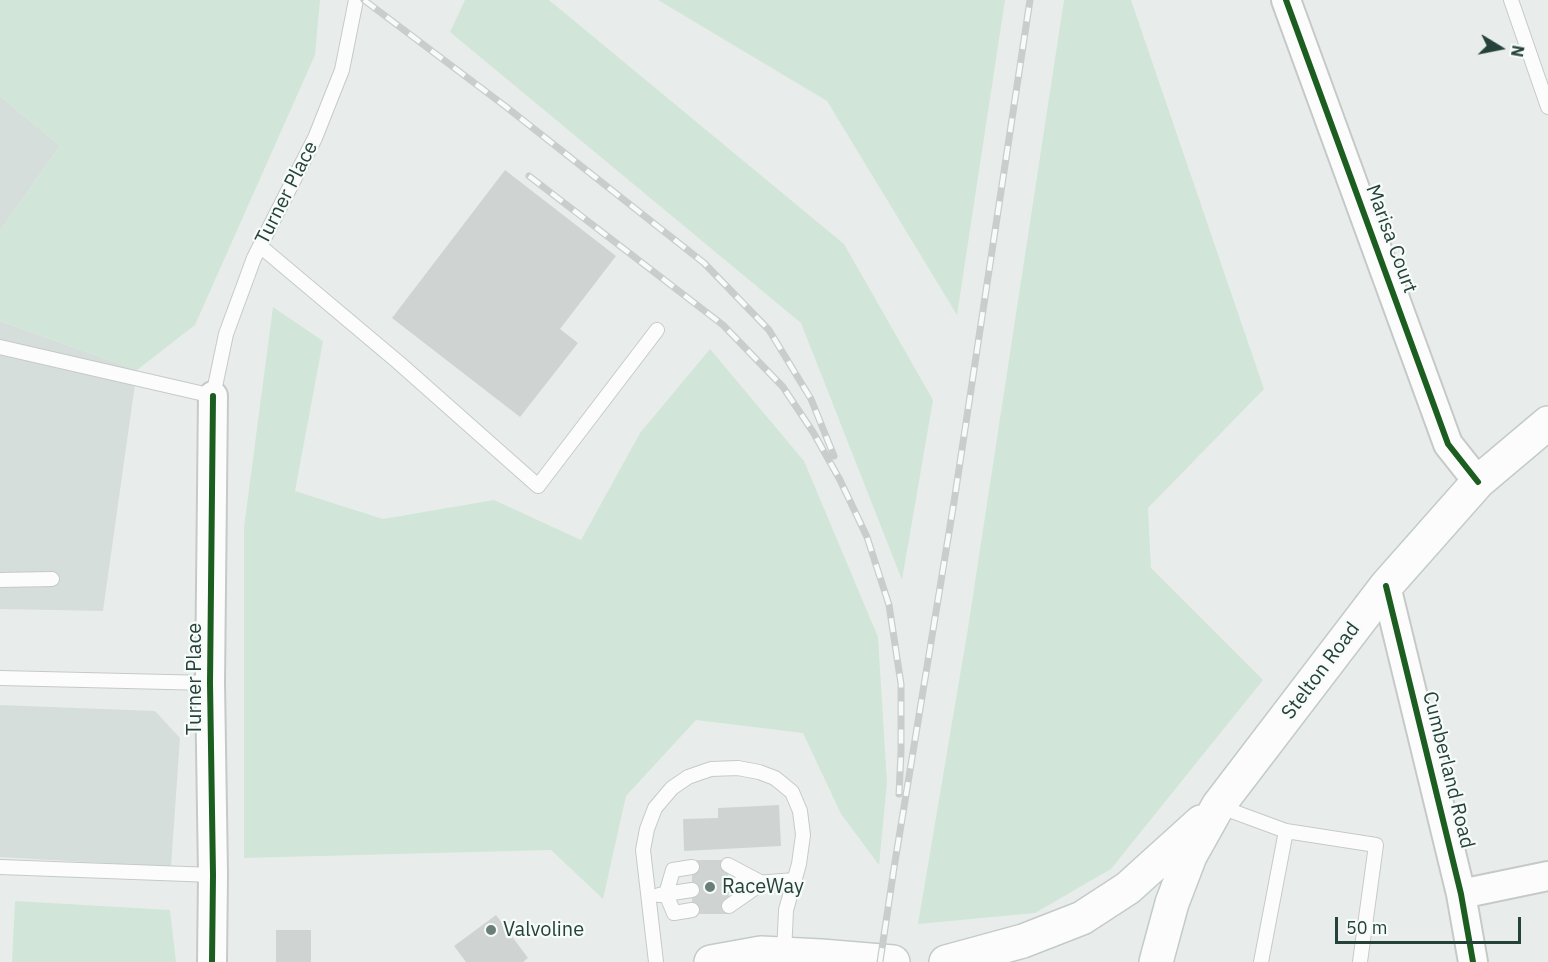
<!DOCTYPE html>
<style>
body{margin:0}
#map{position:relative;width:1548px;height:962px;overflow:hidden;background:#e8edeb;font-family:"IBM Plex Sans",sans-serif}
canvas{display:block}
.north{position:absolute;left:1470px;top:18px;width:60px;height:60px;-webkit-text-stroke:4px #f7fbf9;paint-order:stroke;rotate:100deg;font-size:16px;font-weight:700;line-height:24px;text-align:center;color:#24423a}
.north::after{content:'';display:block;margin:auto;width:21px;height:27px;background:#24423a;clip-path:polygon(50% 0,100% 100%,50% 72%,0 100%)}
.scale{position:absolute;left:1335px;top:917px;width:186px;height:27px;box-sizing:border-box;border:3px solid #24423a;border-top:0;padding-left:8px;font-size:18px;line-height:21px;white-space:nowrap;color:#24423a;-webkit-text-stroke:4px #f7fbf9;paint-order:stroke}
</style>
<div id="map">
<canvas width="1548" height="962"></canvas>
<div class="north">N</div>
<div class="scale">50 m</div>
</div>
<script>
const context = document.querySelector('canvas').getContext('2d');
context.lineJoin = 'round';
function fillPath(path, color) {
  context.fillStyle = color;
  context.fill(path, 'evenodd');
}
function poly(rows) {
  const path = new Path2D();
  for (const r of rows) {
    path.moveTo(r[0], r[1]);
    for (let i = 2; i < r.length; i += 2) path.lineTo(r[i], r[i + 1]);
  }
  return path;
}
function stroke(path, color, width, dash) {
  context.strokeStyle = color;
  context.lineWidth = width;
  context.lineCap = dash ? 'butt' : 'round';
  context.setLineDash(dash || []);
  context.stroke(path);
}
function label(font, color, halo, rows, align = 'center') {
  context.font = font + ' "IBM Plex Sans",sans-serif';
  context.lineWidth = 4.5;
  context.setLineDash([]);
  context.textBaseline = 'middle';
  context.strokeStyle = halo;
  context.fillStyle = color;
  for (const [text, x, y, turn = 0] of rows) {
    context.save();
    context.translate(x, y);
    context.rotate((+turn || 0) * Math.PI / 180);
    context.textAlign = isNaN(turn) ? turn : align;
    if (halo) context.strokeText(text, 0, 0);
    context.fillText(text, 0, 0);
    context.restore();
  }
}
fillPath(poly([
 [0,96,60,146,0,231],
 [0,321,137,370,103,611,0,609],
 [0,705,155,711,180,738,171,867,0,857]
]), '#d6dedb');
fillPath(poly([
 [0,0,320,0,315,55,195,325,137,370,0,321,0,231,60,146,0,96],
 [465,0,549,0,844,244,933,400,902,580,801,323,450,32],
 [658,0,1005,0,957,315,827,101],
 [1064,0,1131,0,1264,389,1148,508,1151,568,1263,680,1111,869,1035,913,918,924,968,628],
 [273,307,323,341,295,491,383,519,494,500,581,540,640,433,710,349,804,461,878,637,887,783,879,865,841,814,803,733,696,720,626,796,603,899,551,850,244,858,244,527],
 [15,901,170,910,176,962,12,962]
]), '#d1e6d8');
fillPath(poly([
 [505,170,616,256,560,329,578,343,520,417,392,318],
 [779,805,781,846,684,851,683,819,718,818,718,808],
 [692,860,728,860,729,914,692,914],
 [496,915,528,958,523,962,466,962,454,946],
 [276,930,311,930,311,962,276,962]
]), '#cfd4d2');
const service = poly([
 [1511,0,1548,107],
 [260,246,398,362,538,486,657,330],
 [0,347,213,396,226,334,254,258,315,138,342,70,356,0],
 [0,580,52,579],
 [0,678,210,683],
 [1218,806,1286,831,1376,845,1360,962],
 [728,865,762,883,729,906],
 [0,867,213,875],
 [692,867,673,870,666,894,674,913,692,910],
 [729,885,795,880],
 [659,895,692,890],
 [656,962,643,850,647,829,655,808,672,788,688,777,711,769,738,768,759,772,775,778,792,792,800,811,803,835,799,864,786,910,784,954],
 [1261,962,1286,831]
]);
const minor = poly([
 [1286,0,1448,444,1478,482],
 [1386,586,1461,894,1473,962],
 [1461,894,1548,876],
 [212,962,213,875,210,683,213,396]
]);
const secondary = poly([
 [711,962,761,953,821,956,893,962],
 [946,962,1023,941,1082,918,1128,888,1201,822],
 [1156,962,1172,903,1190,856,1218,806,1386,586,1478,482,1548,423]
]);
stroke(service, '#c5cac8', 16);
stroke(minor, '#c5cac8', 32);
stroke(secondary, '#c3cbc8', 36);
stroke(service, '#fcfcfc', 14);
stroke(minor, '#fcfcfc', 28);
stroke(secondary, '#fcfcfc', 33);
const rail = poly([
 [364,0,505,106,704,263,769,330,811,399,834,456],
 [529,176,723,325,783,387,813,432,840,480,867,537,889,605,901,684,901,752,899,794],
 [880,962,894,868,954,502,1030,0]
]);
stroke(rail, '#c9cdcc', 7);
stroke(rail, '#f7fbf9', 4.5, [14]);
stroke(poly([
 [1286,0,1448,444,1478,482],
 [1386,586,1461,894,1473,962],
 [212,962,213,875,210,683,213,396]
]), '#1b5e20', 6);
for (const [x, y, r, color] of [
 [710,887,6,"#697e78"],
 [491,930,6,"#697e78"]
]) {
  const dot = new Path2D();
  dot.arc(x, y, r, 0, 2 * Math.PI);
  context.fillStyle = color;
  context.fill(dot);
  stroke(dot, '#f7fbf9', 2);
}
label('20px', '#24423a', '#f7fbf9', [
 ["Turner Place",287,193,-63],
 ["Marisa Court",1391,239,70],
 ["Stelton Road",1321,671,-53],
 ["Turner Place",195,679,-90],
 ["Cumberland Road",1448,770,76]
]);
label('20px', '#24423a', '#f7fbf9', [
 ["RaceWay",722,887],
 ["Valvoline",503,930]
], 'left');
</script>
